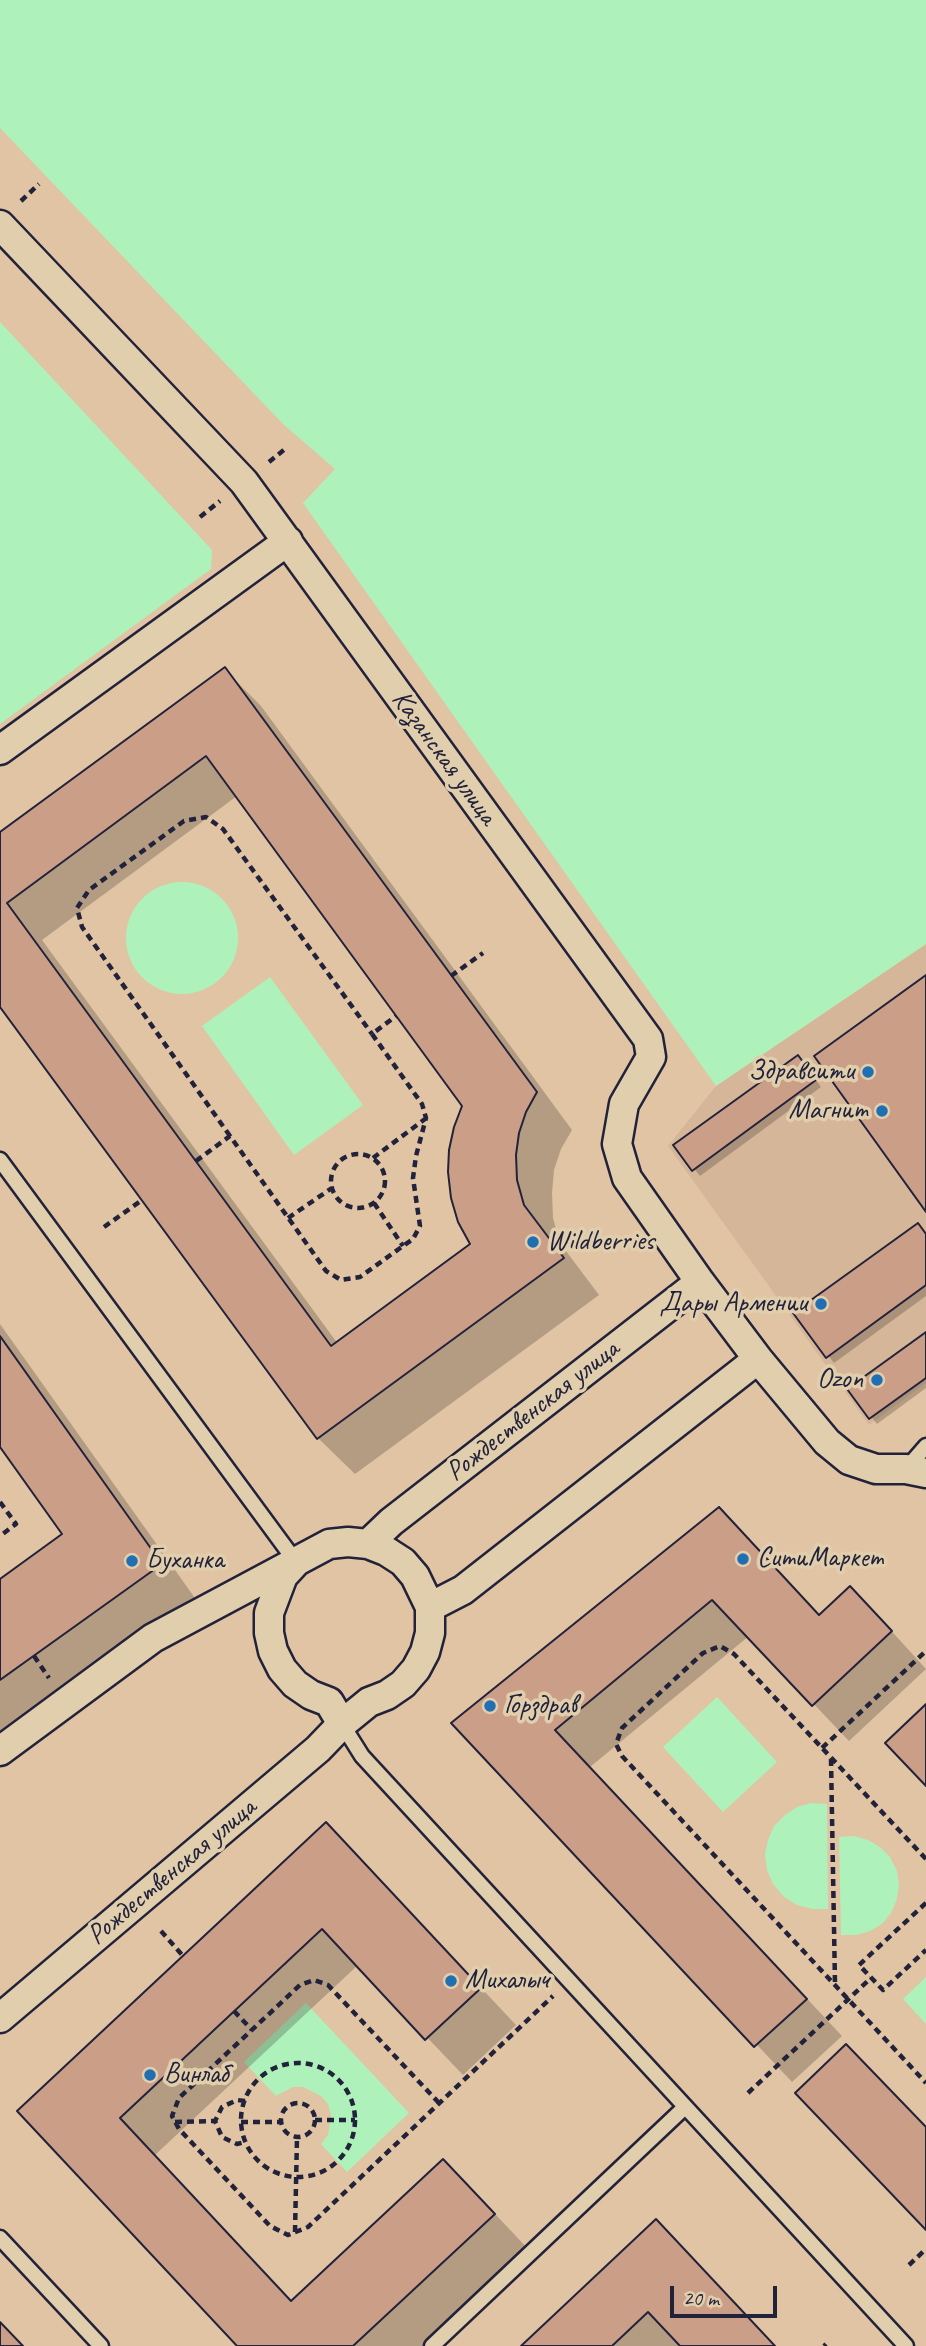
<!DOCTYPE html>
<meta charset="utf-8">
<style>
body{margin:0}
#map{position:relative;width:926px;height:2346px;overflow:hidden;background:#e0c4a3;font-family:Caveat,sans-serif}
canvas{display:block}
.scale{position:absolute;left:670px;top:2286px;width:107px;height:32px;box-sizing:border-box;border:4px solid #22223b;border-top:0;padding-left:9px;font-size:21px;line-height:24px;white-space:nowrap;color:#22223b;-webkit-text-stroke:5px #e1ceac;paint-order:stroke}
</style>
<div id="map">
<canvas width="926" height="2346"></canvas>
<div class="scale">20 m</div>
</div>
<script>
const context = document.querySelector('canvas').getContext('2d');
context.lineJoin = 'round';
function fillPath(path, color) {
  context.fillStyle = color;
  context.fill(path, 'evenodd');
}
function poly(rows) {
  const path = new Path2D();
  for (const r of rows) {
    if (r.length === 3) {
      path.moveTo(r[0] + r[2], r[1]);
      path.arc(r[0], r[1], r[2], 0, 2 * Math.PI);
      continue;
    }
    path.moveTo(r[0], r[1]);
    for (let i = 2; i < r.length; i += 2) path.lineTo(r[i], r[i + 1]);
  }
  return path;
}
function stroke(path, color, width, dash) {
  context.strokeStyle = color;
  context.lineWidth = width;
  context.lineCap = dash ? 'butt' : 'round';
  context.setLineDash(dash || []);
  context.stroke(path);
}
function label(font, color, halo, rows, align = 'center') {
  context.font = font + ' Caveat,sans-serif';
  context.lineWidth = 7;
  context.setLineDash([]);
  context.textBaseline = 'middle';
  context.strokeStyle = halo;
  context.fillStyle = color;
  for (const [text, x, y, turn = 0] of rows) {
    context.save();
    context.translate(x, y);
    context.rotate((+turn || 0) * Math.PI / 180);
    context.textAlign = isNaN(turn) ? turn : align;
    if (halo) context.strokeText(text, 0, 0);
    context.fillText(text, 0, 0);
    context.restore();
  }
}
fillPath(poly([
 [926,944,926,1383,869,1425,668,1146,716,1086]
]), '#d6b699');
fillPath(poly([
 [0,0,926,0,926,944,716,1086,303,503,335,469,283,424,0,128],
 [0,322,212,550,211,569,0,724],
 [182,938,56],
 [270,977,363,1105,294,1155,202,1026],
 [717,1697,777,1762,723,1812,663,1747],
 [811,1803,827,1804,828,1909,813,1909,797,1905,784,1897,773,1884,767,1870,765,1854,768,1840,774,1826,785,1815,797,1807],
 [854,1836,868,1840,880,1847,890,1857,897,1871,899,1885,897,1899,891,1913,882,1924,870,1931,856,1935,841,1935,839,1837],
 [926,1977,926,2024,903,1999],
 [306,2003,409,2113,347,2172,321,2144,328,2135,331,2115,328,2104,321,2096,303,2087,293,2087,276,2096,244,2062]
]), '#aff1ba');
fillPath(poly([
 [225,670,261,706,572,1130,561,1149,554,1170,552,1193,553,1218,560,1243,599,1295,355,1474,318,1438,0,1004,0,835],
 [237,796,464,1106,472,1245,338,1344,42,940],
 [804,1063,821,1087,700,1176,676,1146],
 [926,1235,926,1296,834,1363,796,1314],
 [0,1324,197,1601,0,1742,0,1581,65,1535,0,1444],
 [926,1334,926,1388,877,1424,850,1390],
 [755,1546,820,1616,886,1625,926,1669,849,1741,749,1636,590,1767,842,2036,792,2082,454,1723],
 [362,1861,516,2025,463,2075,358,1965,155,2155,292,2303,480,2198,530,2251,428,2346,239,2346,20,2111],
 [656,2222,775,2346,524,2346]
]), '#0003');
const building = poly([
 [225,667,537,1092,526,1112,519,1133,516,1155,517,1180,524,1205,564,1258,317,1439,0,1007,0,832,225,667],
 [206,756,462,1106,454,1127,449,1150,448,1172,451,1198,458,1222,470,1244,331,1346,7,903,206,756],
 [926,975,926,1212,814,1056,926,975],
 [798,1055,816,1080,692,1171,673,1145,798,1055],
 [918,1223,926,1234,926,1285,826,1358,793,1313,918,1223],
 [926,1332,926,1378,869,1419,847,1389,926,1332],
 [0,1336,162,1564,0,1680,0,1579,62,1534,0,1447,0,1336],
 [719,1507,819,1615,850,1586,892,1631,812,1706,712,1600,555,1730,807,1999,754,2047,451,1723,719,1507],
 [926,1704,926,1786,885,1743,926,1704],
 [326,1822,481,1988,425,2040,322,1929,120,2118,291,2301,443,2159,495,2214,353,2346,237,2346,17,2111,326,1822],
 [846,2044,926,2127,926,2230,795,2093,846,2044],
 [656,2219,775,2346,680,2346,648,2312,612,2346,521,2346,656,2219],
 [0,2322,23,2346,0,2346,0,2322]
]);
fillPath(building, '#cb9f87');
stroke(building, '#22223b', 2);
const lane = poly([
 [0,1160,296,1562],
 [906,1469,926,1446],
 [342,1724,362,1756,906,2346],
 [0,2238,101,2346],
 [432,2346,685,2107]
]);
const street = poly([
 [0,225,244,482,648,1039,651,1057,624,1104,617,1144,627,1178,700,1282,758,1359,827,1442,849,1460,876,1469,906,1469,926,1473],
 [0,750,288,541],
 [368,1544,391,1522,700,1282],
 [295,1563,283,1576,269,1613,269,1633,273,1651,282,1669,295,1684,311,1695,329,1702,342,1724],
 [430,1607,463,1590,758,1359],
 [0,1751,153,1638,329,1544,348,1542,368,1544,386,1551,403,1562,415,1576,430,1607,430,1633,425,1652,416,1669,403,1684,387,1695,369,1702,342,1724,318,1749,0,2018]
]);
stroke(lane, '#22223b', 19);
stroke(street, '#22223b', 33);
stroke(poly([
 [21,201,39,184],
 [269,462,285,449],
 [200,517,220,501],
 [451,976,483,953],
 [230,1136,82,927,77,908,89,890,184,821,206,817,223,829,372,1034],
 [358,1181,27],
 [373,1158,425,1119],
 [196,1161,230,1136,326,1271,341,1280,360,1277,403,1246,413,1239,420,1226,413,1178,416,1156,426,1118,422,1104,372,1034,396,1016],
 [374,1203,403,1246],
 [288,1218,332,1188],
 [104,1227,142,1200],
 [0,1502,16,1524,0,1536],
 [34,1656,49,1678],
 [822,1748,926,1651],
 [831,1759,835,1984],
 [926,1859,734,1654,720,1646,703,1653,622,1728,616,1744,622,1756,926,2083],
 [926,1903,859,1965,883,1990,926,1950],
 [161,1931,183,1956],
 [234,2011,252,2030],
 [298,2120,57],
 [748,2093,871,1978],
 [245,2101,237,2100,222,2107,215,2121,222,2137,237,2144,245,2142],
 [439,2103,328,1985,314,1980,300,1985,179,2098,172,2116,179,2129,270,2226,288,2235,308,2227,553,1996],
 [298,2120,17],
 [315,2120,355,2120],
 [175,2122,215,2121],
 [241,2122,281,2122],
 [295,2232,297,2137],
 [909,2265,926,2249],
 [824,2346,826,2344]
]), '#22223b', 4.5, [7, 5]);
stroke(lane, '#e1ceac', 14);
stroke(street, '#e1ceac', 28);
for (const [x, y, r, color] of [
 [868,1072,7,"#1f6fb2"],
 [882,1111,7,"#1f6fb2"],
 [533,1242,7,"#1f6fb2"],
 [821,1304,7,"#1f6fb2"],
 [877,1380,7,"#1f6fb2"],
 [743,1559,7,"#1f6fb2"],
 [132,1561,7,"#1f6fb2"],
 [490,1706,7,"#1f6fb2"],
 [451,1981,7,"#1f6fb2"],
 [150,2075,7,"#1f6fb2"]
]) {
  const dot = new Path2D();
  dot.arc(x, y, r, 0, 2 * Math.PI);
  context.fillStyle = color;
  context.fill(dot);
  stroke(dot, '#e1ceac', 2.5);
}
label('28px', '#22223b', '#e1ceac', [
 ["Казанская улица",444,758,54],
 ["Рождественская улица",533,1411,-38],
 ["Рождественская улица",172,1872,-40]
]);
label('28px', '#22223b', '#e1ceac', [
 ["Здравсити",854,1072,"right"],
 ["Магнит",868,1111,"right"],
 ["Wildberries",547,1242],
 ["Дары Армении",807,1304,"right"],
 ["Ozon",863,1380,"right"],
 ["СитиМаркет",757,1559],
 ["Буханка",146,1561],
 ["Горздрав",504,1706],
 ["Михалыч",465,1981],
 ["Винлаб",164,2075]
], 'left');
</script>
